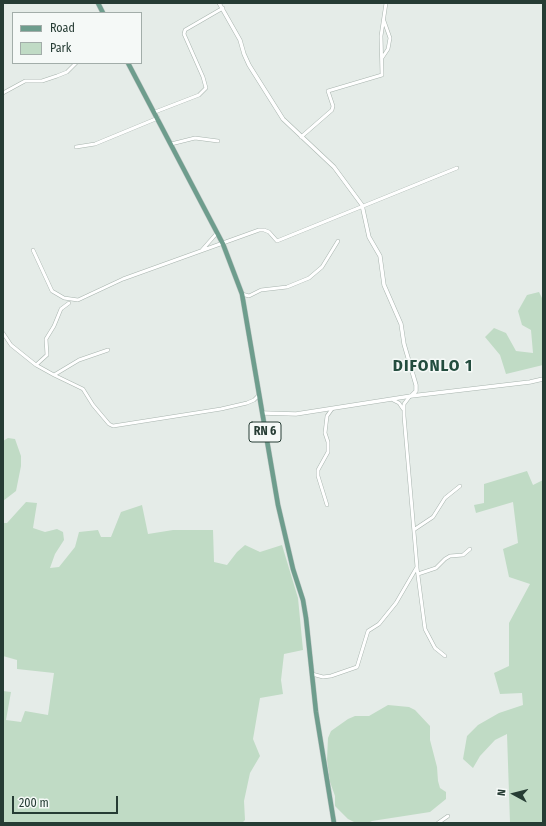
<!DOCTYPE html>
<style>
body{margin:0}
#map{position:relative;width:546px;height:826px;overflow:hidden;background:#e5ece8;font-family:"Fira Sans Condensed",sans-serif}
canvas{display:block}
.frame{position:absolute;inset:0;border:4px solid #263c34;pointer-events:none}
.legend{position:absolute;left:12px;top:12px;width:130px;height:52px;box-sizing:border-box;background:#f5f9f7;border:1px solid #a2ada9;margin:0;padding:5px 7px;list-style:none;font-size:12px;color:#263c34}
.legend li{display:flex;align-items:center;gap:8px;height:20px}
.legend b{width:20px;border:1px solid #a2ada9}
.north{position:absolute;left:494px;top:774px;width:40px;height:40px;-webkit-text-stroke:3px #f5f9f7;paint-order:stroke;rotate:277deg;font-size:11px;font-weight:700;line-height:16px;text-align:center;color:#263c34}
.north::after{content:'';display:block;margin:auto;width:14px;height:18px;background:#263c34;clip-path:polygon(50% 0,100% 100%,50% 72%,0 100%)}
.scale{position:absolute;left:12px;top:796px;width:106px;height:18px;box-sizing:border-box;border:2px solid #263c34;border-top:0;padding-left:5px;font-size:12px;line-height:14px;white-space:nowrap;color:#263c34;-webkit-text-stroke:3px #f5f9f7;paint-order:stroke}
</style>
<div id="map">
<canvas width="546" height="826"></canvas>
<div class="frame"></div>
<ul class="legend">
<li><b style="height:5px;background:#6e9d8d"></b>Road</li>
<li><b style="height:11px;background:#c0dbc5"></b>Park</li>
</ul>
<div class="north">N</div>
<div class="scale">200 m</div>
</div>
<script>
const context = document.querySelector('canvas').getContext('2d');
context.lineJoin = 'round';
function fillPath(path, color) {
  context.fillStyle = color;
  context.fill(path, 'evenodd');
}
function poly(rows) {
  const path = new Path2D();
  for (const r of rows) {
    path.moveTo(r[0], r[1]);
    for (let i = 2; i < r.length; i += 2) path.lineTo(r[i], r[i + 1]);
  }
  return path;
}
function stroke(path, color, width, dash) {
  context.strokeStyle = color;
  context.lineWidth = width;
  context.lineCap = dash ? 'butt' : 'round';
  context.setLineDash(dash || []);
  context.stroke(path);
}
function label(font, color, halo, rows, align = 'center') {
  context.font = font + ' "Fira Sans Condensed",sans-serif';
  context.lineWidth = 3;
  context.setLineDash([]);
  context.textBaseline = 'middle';
  context.strokeStyle = halo;
  context.fillStyle = color;
  for (const [text, x, y, turn = 0] of rows) {
    context.save();
    context.translate(x, y);
    context.rotate((+turn || 0) * Math.PI / 180);
    context.textAlign = isNaN(turn) ? turn : align;
    if (halo) context.strokeText(text, 0, 0);
    context.fillText(text, 0, 0);
    context.restore();
  }
}
fillPath(poly([
 [539,292,543,300,543,365,506,374,500,355,485,337,494,328,506,333,516,351,533,353,531,330,522,325,518,311,527,295],
 [8,438,15,439,21,456,21,466,16,491,3,501,3,441],
 [527,471,533,485,543,480,543,823,510,823,507,734,495,740,480,756,473,768,463,759,467,736,478,725,499,713,523,705,522,693,500,694,494,673,509,666,509,623,530,584,509,577,503,549,518,543,513,502,476,513,474,505,484,503,484,484],
 [26,502,37,503,33,528,45,532,57,529,63,532,64,540,55,554,50,568,59,567,75,547,79,532,98,530,101,537,111,537,121,512,142,505,148,534,173,530,213,530,214,562,227,565,237,552,245,545,260,552,282,545,298,598,303,650,284,654,281,680,283,694,260,698,253,739,260,756,250,773,244,801,245,820,242,823,3,823,3,691,11,692,6,720,21,722,25,711,48,715,54,673,17,669,17,660,3,656,3,523,7,523],
 [388,705,409,707,415,710,430,726,430,740,437,767,438,781,440,788,446,792,446,799,430,812,372,821,368,823,356,823,348,819,335,806,335,796,330,782,327,760,328,738,331,731,348,719,355,716,369,716]
]), '#c0dbc5');
const minor = poly([
 [382,58,388,49,390,38,384,21],
 [3,93,25,81,42,81,57,76,67,72,76,63],
 [155,112,199,95,206,88,203,77,184,34,185,30,223,8],
 [301,137,332,110,333,106,328,91,382,75,381,36,386,3],
 [171,144,195,138,218,141],
 [76,147,95,144,158,118],
 [33,250,52,291,64,298,78,300,123,279,259,230,264,230,269,232,277,241,457,168],
 [202,250,217,233],
 [242,294,249,296,261,290,287,287,309,278,322,267,338,241],
 [3,333,11,345,36,365],
 [108,350,79,360,54,375,83,389,93,405,109,424,113,426,221,409,247,403,254,400,259,395],
 [54,375,36,365,47,355,46,339,54,326,61,309,69,303],
 [393,400,399,403,403,409],
 [327,505,318,476,318,470,328,452,328,442,325,433,327,416,332,409],
 [415,529,433,517,445,498,460,486],
 [417,568,425,629,435,648,445,656],
 [418,574,436,568,445,559,450,556,463,555,470,549],
 [312,674,323,677,331,676,357,667,368,631,379,624,396,603,417,567,404,416,404,404,410,396],
 [438,823,448,816]
]);
const tertiary = poly([
 [219,3,240,40,244,54,249,65,283,119,334,167,362,205,369,237,380,256,384,285,401,324,404,344,416,385,416,391,411,396],
 [263,413,296,414,411,396,530,382,543,379]
]);
const primary = poly([
 [98,3,103,13],
 [128,63,223,244,242,294,278,505,293,569,303,600,306,618,316,712,334,823]
]);
stroke(minor, '#a8b4ae', 4);
stroke(tertiary, '#a8b4ae', 4.5);
stroke(primary, '#c2c8c6', 5.5);
stroke(minor, '#fff', 3);
stroke(tertiary, '#fff', 3.5);
stroke(primary, '#6e9d8d', 4.5);
for (const [x, y, w] of [
 [265,432,32]
]) {
  const box = new Path2D();
  box.roundRect(x - w / 2, y - 10, w, 20, 3);
  context.fillStyle = '#f5f9f7';
  context.fill(box);
  stroke(box, '#263c34', 1);
}
label('bold 12px', '#263c34', null, [
 ["RN 6",265,432]
]);
context.letterSpacing = '1px';
label('bold 17px', '#244d3f', '#f5f9f7', [
 ["DIFONLO 1",433,366]
]);
context.letterSpacing = '0px';
</script>
